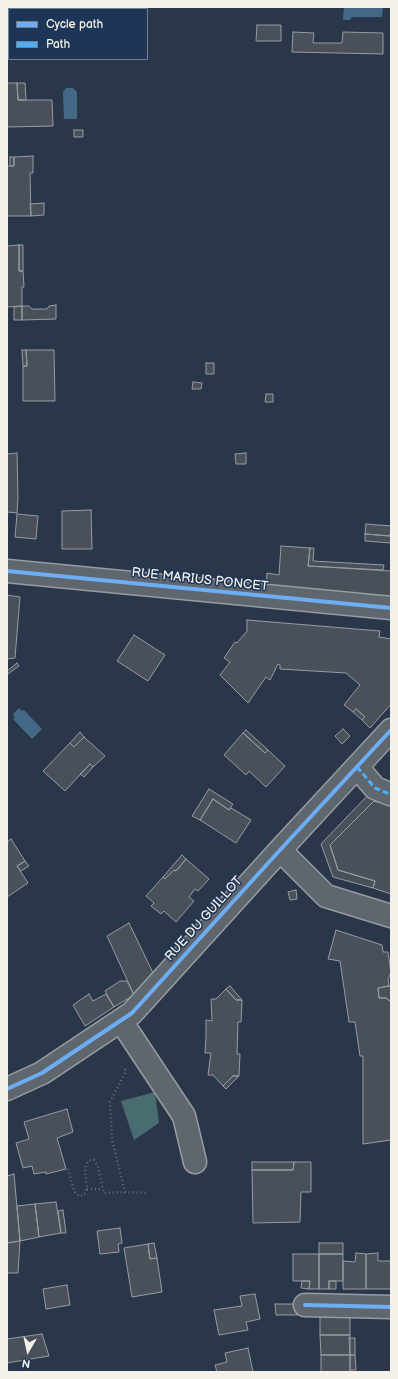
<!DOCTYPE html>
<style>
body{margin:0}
#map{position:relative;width:398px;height:1379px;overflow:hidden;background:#2a374a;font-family:"Balsamiq Sans",sans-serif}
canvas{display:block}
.frame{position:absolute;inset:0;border:8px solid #f4f1e8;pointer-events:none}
.legend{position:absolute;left:8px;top:8px;width:140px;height:52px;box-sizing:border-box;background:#1d3557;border:1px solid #738091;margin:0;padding:5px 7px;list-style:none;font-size:12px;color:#f4f1e8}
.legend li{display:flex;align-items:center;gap:8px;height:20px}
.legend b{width:20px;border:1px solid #738091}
.north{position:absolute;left:8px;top:1331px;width:40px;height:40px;-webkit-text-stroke:3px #1d3557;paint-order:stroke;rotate:189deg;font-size:11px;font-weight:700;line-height:16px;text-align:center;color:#f4f1e8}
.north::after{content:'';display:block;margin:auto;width:14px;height:18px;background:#f4f1e8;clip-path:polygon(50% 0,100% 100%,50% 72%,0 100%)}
</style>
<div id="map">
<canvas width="398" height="1379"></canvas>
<div class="frame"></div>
<ul class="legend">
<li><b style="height:5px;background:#6dadf4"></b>Cycle path</li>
<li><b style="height:5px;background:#4cb0f7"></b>Path</li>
</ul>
<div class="north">N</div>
</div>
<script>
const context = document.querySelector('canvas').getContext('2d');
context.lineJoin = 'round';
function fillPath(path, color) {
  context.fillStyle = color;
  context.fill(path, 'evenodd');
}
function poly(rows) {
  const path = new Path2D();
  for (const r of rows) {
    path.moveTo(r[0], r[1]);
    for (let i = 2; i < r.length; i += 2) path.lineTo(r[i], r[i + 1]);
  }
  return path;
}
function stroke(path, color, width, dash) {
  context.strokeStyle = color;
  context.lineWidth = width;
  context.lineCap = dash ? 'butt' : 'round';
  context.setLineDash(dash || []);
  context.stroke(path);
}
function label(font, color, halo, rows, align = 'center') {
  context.font = font + ' "Balsamiq Sans",sans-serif';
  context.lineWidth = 3;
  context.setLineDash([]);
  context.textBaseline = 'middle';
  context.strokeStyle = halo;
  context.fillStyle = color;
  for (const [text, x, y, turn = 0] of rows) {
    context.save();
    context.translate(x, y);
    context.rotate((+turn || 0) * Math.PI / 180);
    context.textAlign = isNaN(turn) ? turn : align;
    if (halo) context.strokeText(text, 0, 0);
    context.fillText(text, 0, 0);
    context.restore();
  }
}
fillPath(poly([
 [155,1092,159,1123,134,1140,121,1101]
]), '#496c70');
fillPath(poly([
 [344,7,383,7,382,17,352,17,350,20,343,20],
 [66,88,73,88,77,92,77,119,64,119,63,92],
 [19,708,22,711,24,710,42,729,32,739,13,719,15,717,13,714]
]), '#436987');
const building = poly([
 [257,25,281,25,281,41,256,41,257,25],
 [293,32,314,33,313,43,342,43,343,32,383,33,383,54,292,52,293,32],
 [7,83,17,83,18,100,52,100,53,126,7,127,7,83],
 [17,83,25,83,26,100,18,100,17,83],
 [74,130,83,130,83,137,74,137,74,130],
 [33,156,33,173,30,173,31,216,7,216,7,166,14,166,14,157,33,156],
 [10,157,14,157,14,166,10,166,10,157],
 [44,203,44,215,31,216,30,204,44,203],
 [19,245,19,271,23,271,24,287,22,287,22,306,7,307,7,246,19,245],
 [19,245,23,245,23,271,19,271,19,245],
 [56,305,56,319,22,320,22,306,29,306,32,309,47,309,49,306,56,305],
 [22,306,22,320,14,320,14,307,22,306],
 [22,350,26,350,27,366,23,366,22,350],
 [26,350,54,350,55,401,23,401,23,366,27,366,26,350],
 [206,363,214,363,214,374,206,374,206,363],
 [193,382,202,383,201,389,192,389,193,382],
 [266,394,273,394,273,402,265,402,266,394],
 [17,453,18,498,17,513,7,512,7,454,17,453],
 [246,453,246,464,236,464,235,454,246,453],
 [91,510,92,549,62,549,62,511,91,510],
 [17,514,38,516,36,539,15,537,17,514],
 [366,524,391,526,390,536,365,534,366,524],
 [365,534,391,536,391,543,365,541,365,534],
 [281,546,310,548,308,566,391,571,391,597,266,587,267,573,279,575,281,546],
 [310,548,314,548,313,561,384,565,383,570,308,566,310,548],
 [7,595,20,597,15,658,7,659,7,595],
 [247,620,380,631,379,637,391,639,391,704,370,728,362,720,365,717,356,709,353,712,344,705,360,685,346,673,280,669,280,665,278,664,270,680,266,677,248,703,220,675,230,662,224,658,235,642,237,643,247,631,247,620],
 [134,635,165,655,148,681,117,661,134,635],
 [17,663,19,666,8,674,7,671,17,663],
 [356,709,365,717,362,720,353,712,356,709],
 [343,729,350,736,342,744,335,736,343,729],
 [246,730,268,750,265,753,243,733,246,730],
 [80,732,84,737,74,747,70,743,80,732],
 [243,733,265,753,268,750,285,766,266,787,249,771,246,775,224,755,243,733],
 [84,737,105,756,93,767,90,764,65,791,43,771,70,743,74,747,84,737],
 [90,764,93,767,84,777,80,774,90,764],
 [209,789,233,804,229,810,213,799,200,820,192,816,209,789],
 [369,794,388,799,386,804,374,801,330,845,338,870,375,881,373,888,333,877,321,844,369,794],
 [213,799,229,810,231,808,251,820,236,843,200,820,213,799],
 [388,799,391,800,391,894,373,888,375,881,338,870,330,845,374,801,386,804,388,799],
 [11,839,25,861,17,866,28,883,7,897,7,842,11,839],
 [182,855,186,859,176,871,174,870,165,879,163,877,182,855],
 [186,859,209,879,198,891,195,889,189,897,194,901,176,922,164,911,161,914,151,906,154,903,146,896,163,877,165,879,174,870,176,871,186,859],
 [25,861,29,866,21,871,17,866,25,861],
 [296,890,297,899,290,900,288,892,296,890],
 [129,923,155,977,134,995,107,936,129,923],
 [336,930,382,945,383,952,388,952,391,973,388,979,389,986,378,988,379,998,386,998,391,1002,391,1140,363,1144,363,1056,360,1056,355,1022,349,1022,340,961,328,959,336,930],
 [120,981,127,981,134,995,114,1007,105,991,120,981],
 [230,986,242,1000,236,1000,226,989,230,986],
 [389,986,391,987,391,1002,386,998,379,998,378,988,389,986],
 [226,989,236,1000,242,1000,241,1022,238,1022,237,1054,240,1054,239,1076,233,1076,223,1086,213,1075,208,1075,211,1053,205,1053,206,1037,206,1020,212,1021,211,999,216,999,226,989],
 [89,994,93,1001,106,994,114,1007,85,1026,73,1005,89,994],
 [233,1076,239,1076,226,1089,223,1086,233,1076],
 [67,1109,73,1132,57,1138,66,1169,46,1174,46,1172,34,1174,32,1166,23,1168,16,1143,29,1139,24,1122,67,1109],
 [252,1162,294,1162,293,1170,252,1170,252,1162],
 [294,1162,311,1162,311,1192,301,1192,300,1222,253,1223,252,1170,293,1170,294,1162],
 [14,1174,20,1241,7,1243,7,1176,14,1174],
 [56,1202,61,1233,39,1237,35,1204,56,1202],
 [35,1204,39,1237,20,1241,17,1206,35,1204],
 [63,1210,66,1233,61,1233,58,1211,63,1210],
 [120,1228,122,1243,118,1244,119,1252,100,1254,97,1231,120,1228],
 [20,1241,18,1273,7,1273,7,1243,20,1241],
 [154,1243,157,1258,150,1259,148,1244,154,1243],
 [319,1243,343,1243,343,1254,319,1254,319,1243],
 [148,1244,150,1259,157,1258,162,1292,132,1297,124,1248,148,1244],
 [356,1253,366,1254,366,1289,343,1289,343,1261,355,1262,356,1253],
 [378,1253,378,1261,391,1261,391,1289,366,1289,366,1254,378,1253],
 [293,1254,319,1254,319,1289,309,1289,310,1281,293,1281,293,1254],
 [319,1254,343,1254,343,1281,329,1281,329,1289,319,1289,319,1254],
 [302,1281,310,1281,309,1289,301,1288,302,1281],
 [329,1281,336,1281,336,1289,329,1289,329,1281],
 [67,1285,70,1305,46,1309,43,1289,67,1285],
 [255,1294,260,1319,246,1322,248,1330,219,1335,214,1310,242,1306,240,1296,255,1294],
 [275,1304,296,1304,297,1315,276,1315,275,1304],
 [320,1315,350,1315,350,1335,320,1335,320,1315],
 [42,1334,49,1356,7,1363,7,1339,42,1334],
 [320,1335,350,1335,350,1355,321,1355,320,1335],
 [349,1338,355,1338,355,1355,350,1355,349,1338],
 [248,1348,253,1372,217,1372,215,1365,227,1362,225,1353,248,1348],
 [321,1355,350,1355,350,1372,321,1372,321,1355],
 [350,1355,355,1355,356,1370,350,1370,350,1355]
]);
fillPath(building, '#49505a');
stroke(building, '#979ca3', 1);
const minor = poly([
 [7,571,391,608],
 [357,767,375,788,390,794],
 [280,850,326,896,391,916],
 [121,1021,184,1116,195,1162],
 [7,1089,42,1073,132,1013,280,850,391,730],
 [305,1305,391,1307]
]);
stroke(minor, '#979ca3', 25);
stroke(poly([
 [125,1069,125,1073,110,1102,112,1140,125,1192,146,1193],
 [68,1169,74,1191,79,1196,84,1195,87,1189,85,1168,88,1161,94,1160,98,1167,104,1193,125,1192],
 [87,1189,103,1189]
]), '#666d76', 2.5, [1, 3]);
stroke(minor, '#60666e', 22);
stroke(poly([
 [357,767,375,788,390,794]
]), '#4cb0f7', 3, [6, 3]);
stroke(poly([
 [7,571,391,608],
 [7,1089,42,1073,132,1013,280,850,391,730],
 [305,1305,391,1307]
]), '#6dadf4', 4);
label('13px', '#f4f1e8', '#1d3557', [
 ["RUE MARIUS PONCET",200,580,6],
 ["RUE DU GUILLOT",204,919,-48]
]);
</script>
